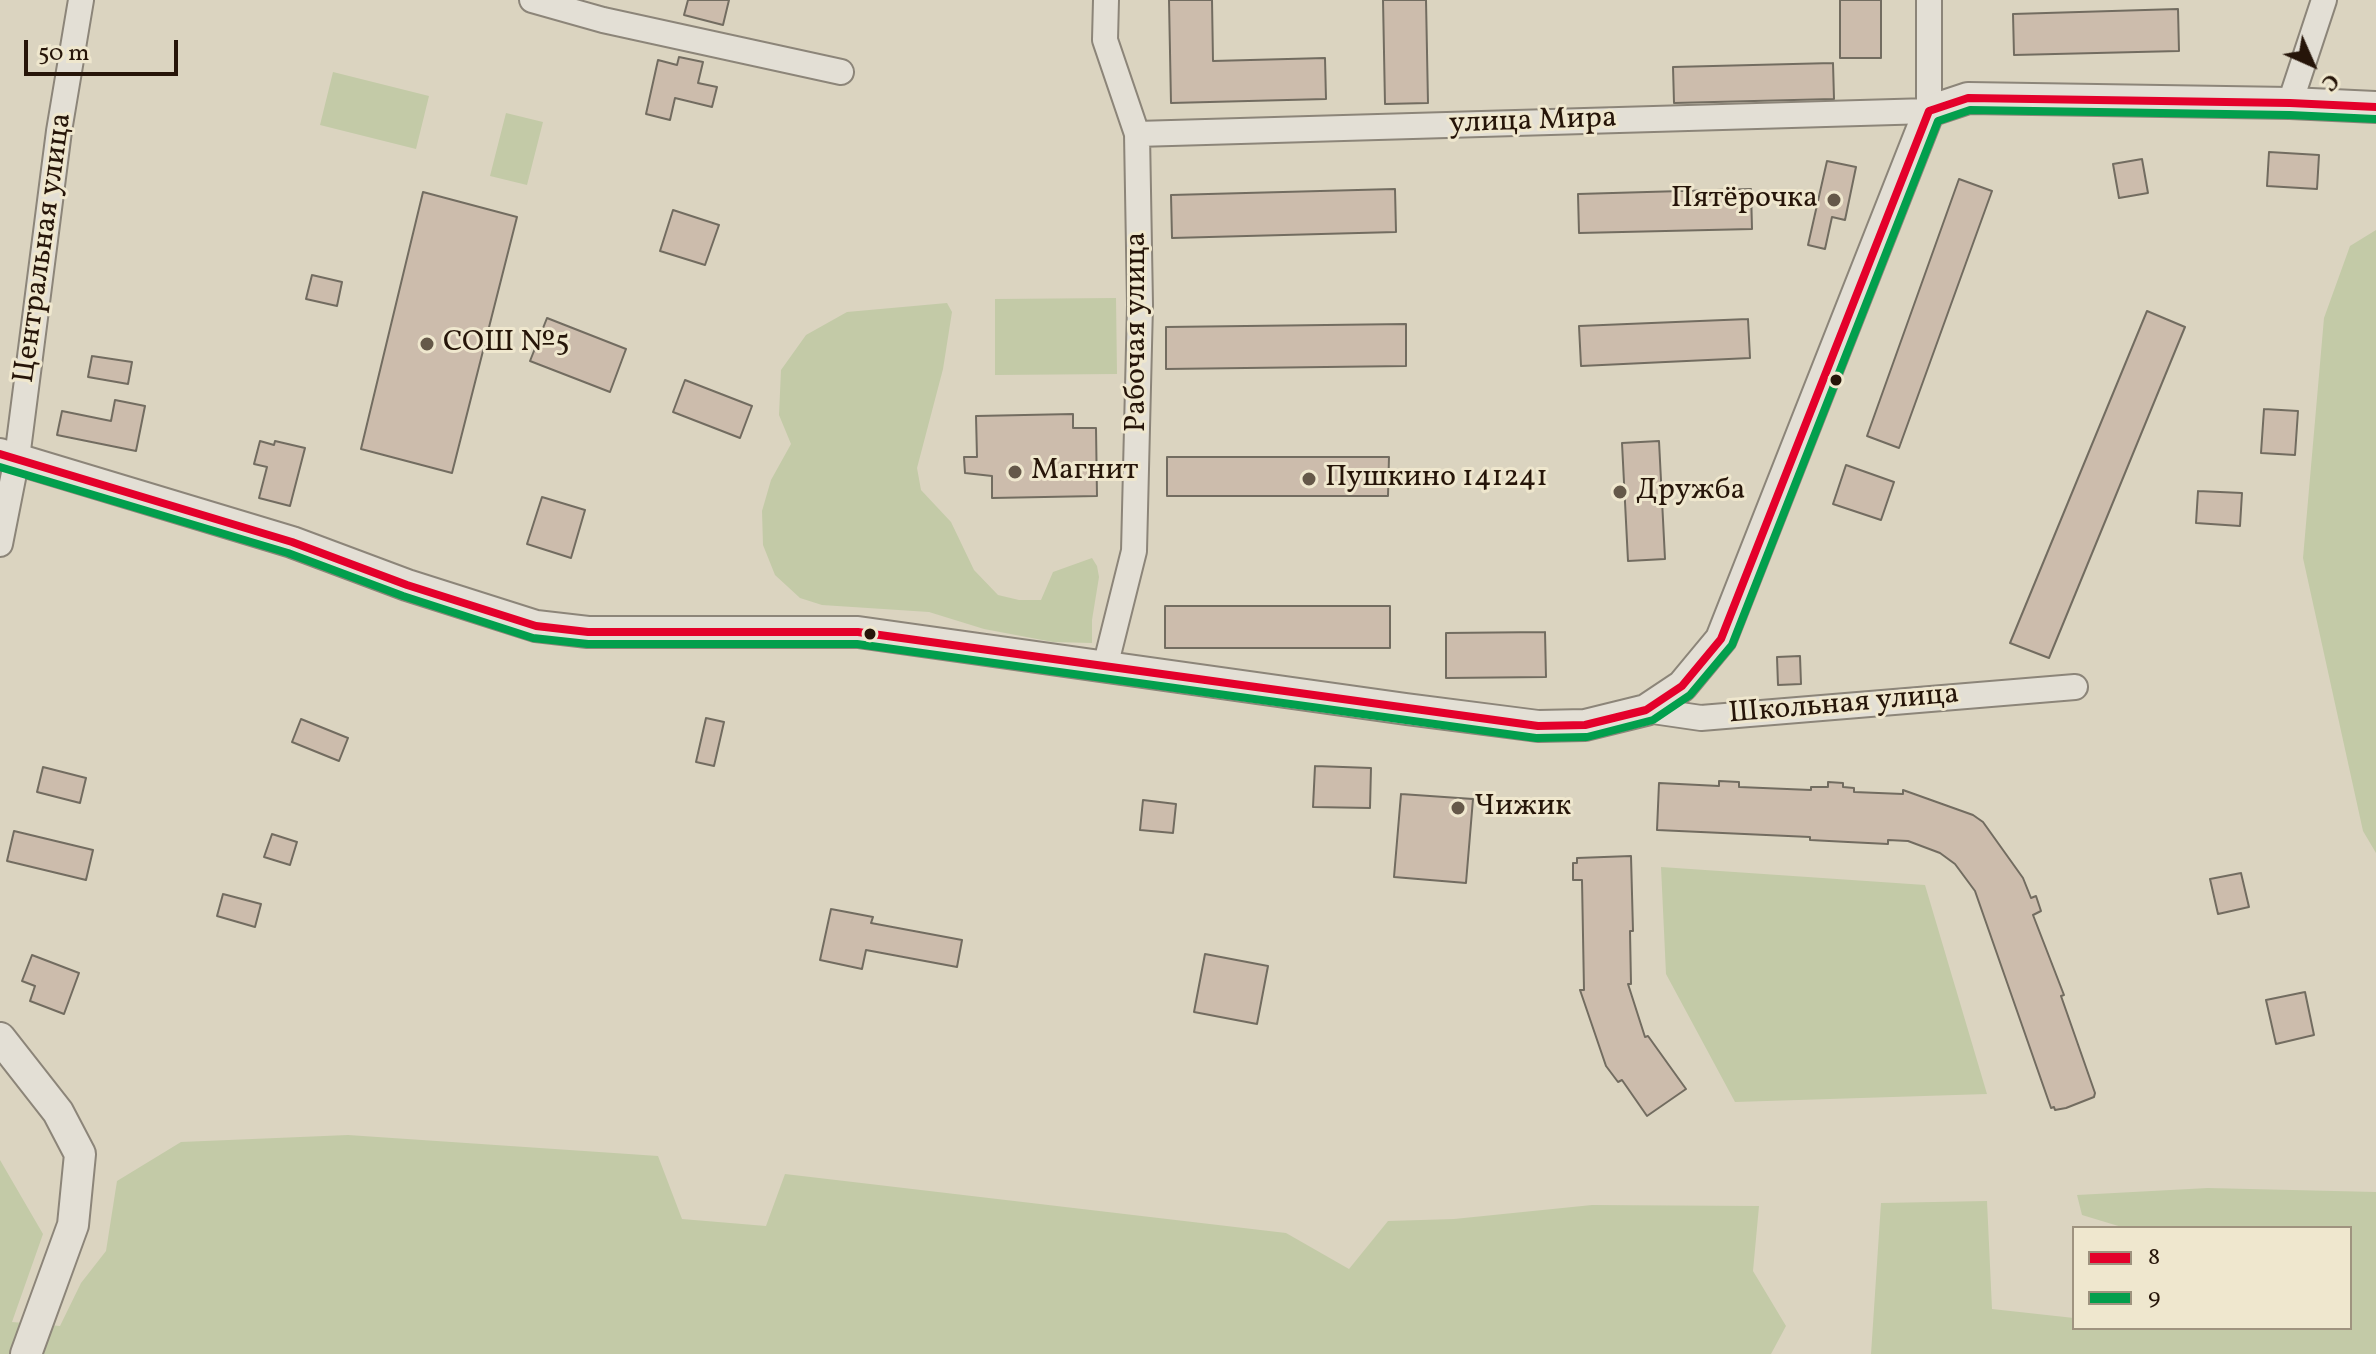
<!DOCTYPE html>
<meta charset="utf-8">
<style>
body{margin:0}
#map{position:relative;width:2376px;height:1354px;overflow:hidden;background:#dbd4c0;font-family:Vollkorn,serif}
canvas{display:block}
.legend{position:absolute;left:2072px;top:1226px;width:280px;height:104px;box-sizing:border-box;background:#efe7ce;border:2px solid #9f937f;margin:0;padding:10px 14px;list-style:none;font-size:24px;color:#261509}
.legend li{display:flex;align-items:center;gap:16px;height:40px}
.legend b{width:40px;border:2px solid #9f937f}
.north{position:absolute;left:2272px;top:24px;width:80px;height:80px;-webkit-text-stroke:6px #efe7ce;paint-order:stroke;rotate:135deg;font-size:22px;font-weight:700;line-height:32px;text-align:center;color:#261509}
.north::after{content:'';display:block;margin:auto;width:28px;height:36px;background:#261509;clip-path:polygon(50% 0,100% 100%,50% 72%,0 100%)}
.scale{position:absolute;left:24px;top:40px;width:154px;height:36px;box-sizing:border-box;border:4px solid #261509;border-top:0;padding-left:10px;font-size:24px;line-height:28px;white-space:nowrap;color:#261509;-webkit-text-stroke:6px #efe7ce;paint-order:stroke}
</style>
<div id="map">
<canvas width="2376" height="1354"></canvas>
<ul class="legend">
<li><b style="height:10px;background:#e4002b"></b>8</li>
<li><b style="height:10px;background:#029f4d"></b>9</li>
</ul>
<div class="north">С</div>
<div class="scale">50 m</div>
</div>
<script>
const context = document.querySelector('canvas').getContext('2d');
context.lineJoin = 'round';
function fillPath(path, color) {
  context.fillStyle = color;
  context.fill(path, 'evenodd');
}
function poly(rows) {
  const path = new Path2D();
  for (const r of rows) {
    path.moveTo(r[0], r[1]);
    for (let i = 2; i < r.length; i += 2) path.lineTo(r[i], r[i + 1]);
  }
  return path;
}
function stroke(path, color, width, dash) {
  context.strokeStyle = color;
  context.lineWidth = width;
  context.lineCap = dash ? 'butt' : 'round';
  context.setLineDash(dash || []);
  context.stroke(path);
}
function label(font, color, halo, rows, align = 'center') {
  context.font = font + ' Vollkorn,serif';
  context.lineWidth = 6;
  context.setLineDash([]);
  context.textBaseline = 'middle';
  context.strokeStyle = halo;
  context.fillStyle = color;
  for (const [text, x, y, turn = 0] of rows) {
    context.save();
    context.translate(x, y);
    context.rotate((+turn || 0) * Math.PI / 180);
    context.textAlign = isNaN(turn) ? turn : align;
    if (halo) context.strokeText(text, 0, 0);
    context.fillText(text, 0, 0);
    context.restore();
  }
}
fillPath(poly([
 [333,72,429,96,416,149,320,125],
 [506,113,543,122,527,185,490,176],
 [2376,230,2376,853,2363,831,2303,558,2324,318,2350,246],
 [1116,298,1117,374,995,375,995,299],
 [947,303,952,312,943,369,917,468,921,490,951,522,974,570,998,595,1019,600,1041,600,1053,572,1092,558,1097,566,1099,577,1092,620,1092,643,1053,642,984,629,929,612,822,605,800,598,775,575,763,545,762,511,771,480,791,444,779,415,781,370,806,335,847,312],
 [1661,867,1925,885,1987,1094,1735,1102,1666,974],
 [348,1135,658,1156,682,1219,766,1226,785,1174,1286,1233,1349,1269,1388,1221,1454,1219,1592,1205,1759,1206,1753,1271,1786,1326,1771,1354,0,1354,0,1160,43,1234,12,1322,60,1326,81,1283,106,1251,117,1181,181,1142],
 [2208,1188,2376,1192,2376,1354,1871,1354,1881,1203,1987,1201,1992,1309,2074,1318,2074,1328,2350,1328,2350,1228,2125,1228,2082,1215,2077,1195]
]), '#c3caa7');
const building = poly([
 [688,0,729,0,723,25,684,15,688,0],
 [1169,0,1212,0,1213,61,1325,58,1326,99,1171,103,1169,0],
 [1383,0,1426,0,1428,103,1385,104,1383,0],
 [1840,0,1881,0,1881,58,1840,58,1840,0],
 [2178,9,2179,51,2014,55,2013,14,2178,9],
 [679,57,703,62,698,83,717,87,712,107,675,98,670,120,646,114,658,60,677,65,679,57],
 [1833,63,1834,99,1674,103,1673,67,1833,63],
 [2269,152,2319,155,2317,189,2267,186,2269,152],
 [2142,159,2148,193,2119,198,2113,164,2142,159],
 [1827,161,1856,167,1845,220,1832,217,1825,249,1808,245,1827,161],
 [1959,179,1992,191,1899,448,1867,436,1959,179],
 [1395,189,1396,232,1172,238,1171,195,1395,189],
 [1751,189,1752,229,1579,233,1578,194,1751,189],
 [423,192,517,217,452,473,361,449,423,192],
 [673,210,719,225,705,265,660,251,673,210],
 [312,275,342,282,337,306,306,299,312,275],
 [2147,311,2185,327,2049,658,2010,643,2147,311],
 [547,318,626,349,610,392,530,361,547,318],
 [1748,319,1750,358,1581,366,1579,326,1748,319],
 [1406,324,1406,366,1166,369,1166,327,1406,324],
 [92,356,132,362,128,384,88,377,92,356],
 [685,380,752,406,740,438,673,412,685,380],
 [115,400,145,406,136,451,57,435,62,411,111,421,115,400],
 [2264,409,2298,411,2295,455,2261,453,2264,409],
 [1073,414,1073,428,1096,428,1097,496,992,498,992,476,965,473,964,457,977,457,976,416,1073,414],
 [260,441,274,445,275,441,305,448,290,506,259,498,267,467,254,464,260,441],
 [1659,441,1665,559,1628,561,1622,443,1659,441],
 [1167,457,1389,457,1388,496,1167,496,1167,457],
 [1846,465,1894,482,1881,520,1833,504,1846,465],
 [2198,491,2242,493,2240,526,2196,523,2198,491],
 [542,497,585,510,571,558,527,544,542,497],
 [1165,606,1390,606,1390,648,1165,648,1165,606],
 [1545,632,1546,677,1446,678,1446,633,1545,632],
 [1800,656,1801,684,1778,685,1777,657,1800,656],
 [706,718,724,722,714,766,696,762,706,718],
 [301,719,348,738,339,761,292,742,301,719],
 [1315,766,1371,768,1370,808,1313,807,1315,766],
 [43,767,86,778,80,803,37,792,43,767],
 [1719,781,1739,782,1739,787,1811,790,1811,787,1828,787,1828,782,1843,783,1843,787,1854,788,1854,792,1903,794,1903,790,1973,815,1983,822,2023,878,2031,898,2036,896,2041,911,2033,915,2064,995,2061,996,2095,1093,2094,1097,2066,1108,2055,1110,2054,1107,2051,1108,1975,891,1955,864,1940,853,1908,841,1888,840,1888,844,1848,842,1810,840,1810,837,1657,830,1659,783,1719,786,1719,781],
 [1401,794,1473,799,1466,883,1394,877,1401,794],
 [1143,800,1176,804,1173,833,1140,830,1143,800],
 [14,831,93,850,86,880,7,861,14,831],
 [272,834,297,842,290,865,264,857,272,834],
 [1631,856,1633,931,1630,931,1631,984,1628,984,1645,1037,1648,1036,1686,1089,1647,1116,1622,1080,1618,1082,1606,1066,1580,990,1584,990,1582,880,1573,880,1573,863,1577,863,1577,858,1631,856],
 [2241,873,2249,907,2218,914,2210,879,2241,873],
 [223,894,261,904,255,927,217,916,223,894],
 [831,909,873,917,871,923,962,940,957,967,866,950,862,969,820,960,831,909],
 [1205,954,1268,966,1257,1024,1194,1012,1205,954],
 [32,955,79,973,64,1014,30,1001,35,986,22,981,32,955],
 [2305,992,2314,1035,2276,1044,2266,1000,2305,992]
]);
fillPath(building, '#ccbcac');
stroke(building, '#726c60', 2);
const minor = poly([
 [532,0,603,20,841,72],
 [2290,103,2324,0],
 [1137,134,1929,111,1929,0],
 [0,544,17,458,59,131,81,0],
 [1105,667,1134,551,1140,305,1137,134,1105,40,1106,0],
 [1646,710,1701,718,2075,687]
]);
const tertiary = poly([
 [0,454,292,542,407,585,536,626,588,632,858,632,1406,709,1538,726,1585,725,1646,710,1682,686,1721,639,1929,111,1968,98,2290,103,2376,107],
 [0,1038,58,1112,80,1154,73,1225,26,1354]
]);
stroke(minor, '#8c8579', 28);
stroke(tertiary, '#8c8579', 34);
stroke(minor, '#e3dfd5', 24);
stroke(tertiary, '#e3dfd5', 30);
stroke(poly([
 [0,454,292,542,407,585,536,626,588,632,858,632,1538,726,1585,725,1646,710,1682,686,1721,639,1929,111,1968,98,2290,103,2376,107]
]), '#e4002b', 8);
stroke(poly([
 [0,467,288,553,403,596,533,638,588,644,857,644,1536,738,1587,737,1653,720,1690,695,1732,645,1938,121,1970,110,2290,115,2375,119]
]), '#029f4d', 8);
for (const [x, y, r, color] of [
 [1834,200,8,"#655849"],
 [427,344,8,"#655849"],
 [1836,380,7,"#261509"],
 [1015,472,8,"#655849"],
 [1309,479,8,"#655849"],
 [1620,492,8,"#655849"],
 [870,634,7,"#261509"],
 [1458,808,8,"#655849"]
]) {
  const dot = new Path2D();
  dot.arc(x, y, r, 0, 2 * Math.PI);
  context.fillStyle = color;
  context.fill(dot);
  stroke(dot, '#efe7ce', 3);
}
label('30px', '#261509', '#efe7ce', [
 ["улица Мира",1533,123,-2],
 ["Центральная улица",45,248,-82],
 ["Рабочая улица",1138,332,-90],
 ["Школьная улица",1844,706,-5]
]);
label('30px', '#261509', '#efe7ce', [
 ["Пятёрочка",1818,200,"right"],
 ["СОШ №5",443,344],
 ["Магнит",1031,472],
 ["Пушкино 141241",1325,479],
 ["Дружба",1636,492],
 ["Чижик",1474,808]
], 'left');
</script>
